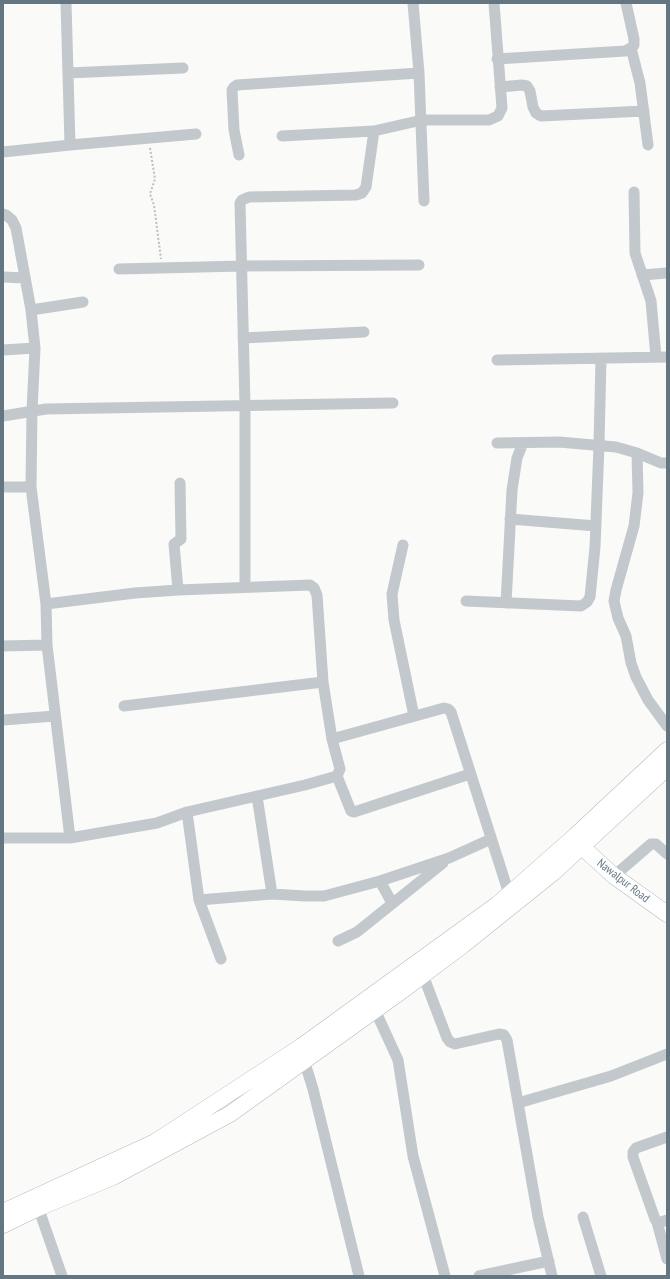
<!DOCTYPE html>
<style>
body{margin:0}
#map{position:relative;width:670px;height:1279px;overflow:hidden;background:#fafaf8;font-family:"PT Sans Narrow",sans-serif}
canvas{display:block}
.frame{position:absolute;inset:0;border:4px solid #657683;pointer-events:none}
</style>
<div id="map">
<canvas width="670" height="1279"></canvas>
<div class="frame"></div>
</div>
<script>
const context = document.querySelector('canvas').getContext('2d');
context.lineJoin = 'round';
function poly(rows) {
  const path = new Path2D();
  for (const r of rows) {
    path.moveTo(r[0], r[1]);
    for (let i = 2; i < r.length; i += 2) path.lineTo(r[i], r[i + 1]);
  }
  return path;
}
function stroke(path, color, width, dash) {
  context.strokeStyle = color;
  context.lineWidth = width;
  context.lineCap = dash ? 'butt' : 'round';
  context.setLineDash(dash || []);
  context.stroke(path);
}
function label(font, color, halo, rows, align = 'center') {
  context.font = font + ' "PT Sans Narrow",sans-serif';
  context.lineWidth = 4;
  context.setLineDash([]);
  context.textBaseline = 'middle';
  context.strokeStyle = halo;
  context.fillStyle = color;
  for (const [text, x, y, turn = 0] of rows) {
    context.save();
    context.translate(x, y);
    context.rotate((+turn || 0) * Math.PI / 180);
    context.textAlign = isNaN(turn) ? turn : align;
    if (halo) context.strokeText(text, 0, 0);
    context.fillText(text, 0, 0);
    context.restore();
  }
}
const secondary = poly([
 [581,846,614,876,667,914],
 [3,1212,155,1142,302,1046,498,904,575,836,667,750],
 [3,1225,38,1208,113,1177,230,1114,403,990,463,945,554,872,667,768]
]);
stroke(secondary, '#b3babf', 17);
stroke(poly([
 [150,148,155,179,150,194,154,205,161,259]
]), '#bbbfc2', 2, [2, 2]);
stroke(poly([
 [66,3,70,145],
 [413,3,419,73,424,201],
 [631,48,640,83,648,145],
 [497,59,625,51,631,48,634,45,634,39,626,3],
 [68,73,183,68],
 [500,87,522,85,527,86,530,91,533,107,536,113,541,116,644,111],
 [282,136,374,131],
 [3,152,70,145,196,134],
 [239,155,234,130,232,90,234,87,237,85,419,73],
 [634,192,635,253,651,301,656,357],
 [3,214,6,215,12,220,16,228,31,310,35,348,32,411,31,487,46,604],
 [119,269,242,266,419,265],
 [642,275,667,273],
 [3,277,25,278],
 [31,310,83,302],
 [243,338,364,332],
 [3,350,35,348],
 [497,360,667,357],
 [3,416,46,409,393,403],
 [497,443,559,442,616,447,637,453,661,463,667,463],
 [637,453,638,493,634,526,616,590,614,601,618,618,626,636,631,663,636,677,648,700,667,726],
 [3,487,31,487],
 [510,519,596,526],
 [403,545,392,594,394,620,414,716],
 [245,587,245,405,240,203,242,200,249,197,356,195,362,193,366,187,374,131,422,120,489,120,498,116,502,108,494,3],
 [178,590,174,544,181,539,180,483],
 [466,601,581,606,587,602,590,597,595,547,599,445,601,358],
 [506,603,512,490,517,458,523,443],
 [3,646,47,645],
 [124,706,323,682],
 [3,720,55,716],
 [332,739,340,769,337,776,305,785,187,812,157,823,70,838,47,645,46,604,135,593,178,590,310,585,314,588,317,595,323,682,332,739,444,708,448,709,451,712,509,894],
 [337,776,351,811,354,812,470,774],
 [257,796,272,894],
 [187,812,199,900,221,959],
 [3,838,70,838],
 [614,876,651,844,656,844,667,854],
 [199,900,272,894,305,896,324,896,380,881],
 [392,903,380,881,449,858,491,839],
 [338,941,357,932,443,863],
 [423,975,447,1038,450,1042,455,1044,499,1034,504,1035,507,1040,538,1217,552,1276],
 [375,1010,398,1060,413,1156,445,1276],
 [304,1060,313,1089,359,1276],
 [518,1103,611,1076,667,1054],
 [667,1137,636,1148,633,1152,633,1157,655,1219,657,1222,661,1222,667,1220],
 [36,1201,62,1276],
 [583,1217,601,1276],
 [657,1222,667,1259],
 [479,1276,549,1261]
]), '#c3c8cc', 11);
stroke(secondary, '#fff', 16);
label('12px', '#657683', '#fff', [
 ["Nawalpur Road",623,881,38]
]);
</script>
